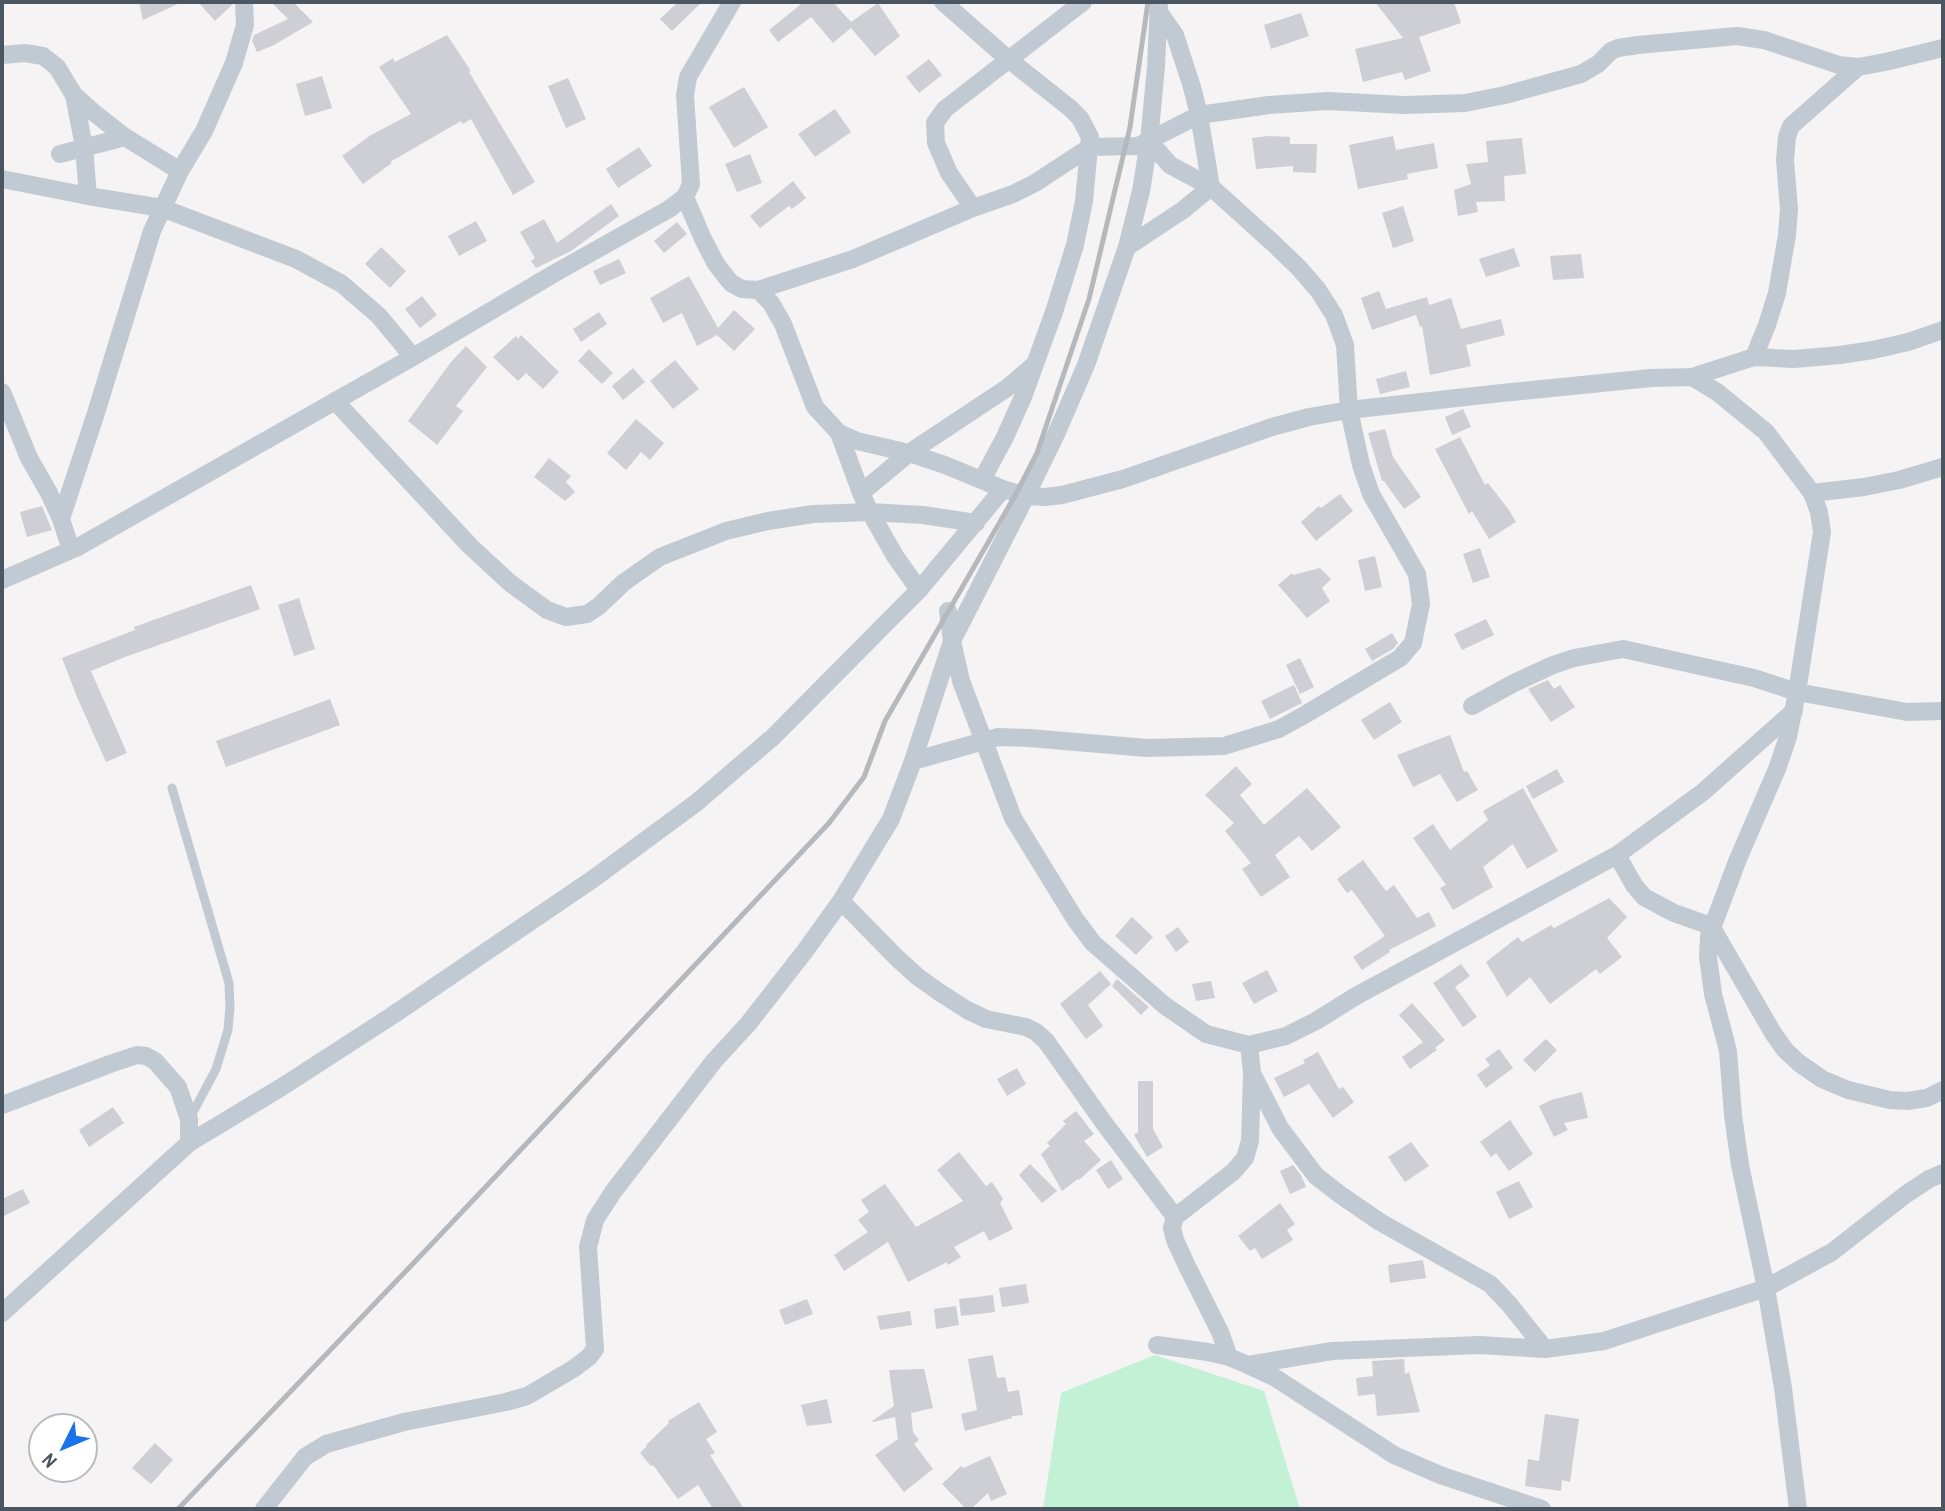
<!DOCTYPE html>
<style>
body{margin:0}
#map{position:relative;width:1945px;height:1511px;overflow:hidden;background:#f5f3f3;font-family:"Archivo Narrow",sans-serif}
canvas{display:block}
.frame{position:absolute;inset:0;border:4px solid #4a5661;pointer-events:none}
.north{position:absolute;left:28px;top:1413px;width:70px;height:70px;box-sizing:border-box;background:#fff;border:2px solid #b7bbc0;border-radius:50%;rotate:227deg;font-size:19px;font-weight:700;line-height:28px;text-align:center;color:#4a5661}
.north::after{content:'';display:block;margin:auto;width:24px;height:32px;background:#1a73e8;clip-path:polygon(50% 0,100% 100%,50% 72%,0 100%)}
</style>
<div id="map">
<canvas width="1945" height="1511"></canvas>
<div class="frame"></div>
<div class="north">N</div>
</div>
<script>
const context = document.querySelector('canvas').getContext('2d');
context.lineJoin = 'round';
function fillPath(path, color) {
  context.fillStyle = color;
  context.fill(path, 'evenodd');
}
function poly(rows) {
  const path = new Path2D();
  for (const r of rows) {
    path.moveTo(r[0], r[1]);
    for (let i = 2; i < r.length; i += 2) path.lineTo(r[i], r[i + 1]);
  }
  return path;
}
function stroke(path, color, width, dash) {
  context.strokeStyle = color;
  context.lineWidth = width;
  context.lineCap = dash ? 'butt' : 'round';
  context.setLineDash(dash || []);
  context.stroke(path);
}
fillPath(poly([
 [1155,1355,1264,1391,1300,1509,1043,1509,1061,1393]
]), '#c3f1d5');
fillPath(poly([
 [139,2,182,2,143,20],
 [198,2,233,2,233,4,215,21],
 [271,2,293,2,313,22,274,45,257,52,252,41,254,35,288,19],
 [678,2,702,2,672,31,660,19],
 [798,2,833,2,851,22,878,3,900,36,875,56,851,28,833,43,811,17,778,42,769,30,800,5],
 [1375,2,1454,2,1461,23,1419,37,1431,71,1405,80,1402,72,1363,82,1355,49,1403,38],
 [1301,13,1309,36,1271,49,1264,25],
 [447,35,471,71,469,72,535,182,513,195,471,119,463,124,461,121,390,162,392,163,363,184,342,156,371,135,411,114,379,67,393,58,395,62],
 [929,59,942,75,919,93,906,77],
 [322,76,332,108,305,116,296,84],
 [568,78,586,119,566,128,548,86],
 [744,87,768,127,734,148,709,107],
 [835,109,851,132,815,157,798,134],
 [1268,136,1290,137,1290,144,1317,144,1316,173,1293,172,1293,166,1256,169,1252,138],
 [1393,136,1396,150,1434,143,1438,168,1407,174,1408,179,1358,189,1349,145],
 [1522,138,1526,174,1504,176,1505,201,1476,202,1478,212,1458,216,1454,190,1471,184,1466,164,1488,162,1486,141],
 [639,147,652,166,618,188,606,169],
 [750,154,762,183,737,192,725,164],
 [793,181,806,198,792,209,789,206,760,228,750,216],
 [611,204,619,216,571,251,536,268,531,261,535,258,520,232,544,219,557,243],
 [1403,206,1414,241,1393,248,1382,213],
 [476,221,487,241,459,256,448,236],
 [677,222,687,234,664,253,654,241],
 [381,247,406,271,390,288,365,264],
 [1514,248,1520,266,1486,277,1479,259],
 [1581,254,1584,278,1553,280,1550,256],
 [619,259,626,273,600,285,593,271],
 [689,276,718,328,734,310,755,329,734,351,717,335,697,346,682,313,663,323,650,298],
 [1379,291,1386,309,1427,297,1429,305,1451,298,1461,329,1501,319,1505,335,1466,345,1471,366,1430,375,1422,326,1420,327,1416,315,1372,330,1361,298],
 [422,296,437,315,420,328,405,309],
 [599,312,607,324,581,342,573,329],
 [521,335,559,372,543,389,526,373,518,381,493,357,516,336,518,339],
 [466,346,487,367,456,406,463,411,437,445,408,421,451,362],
 [589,349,613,373,602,384,578,361],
 [675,360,699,389,673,409,650,381],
 [633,368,645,382,623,400,612,386],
 [1406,371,1410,387,1380,394,1376,379],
 [1463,409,1471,427,1452,435,1445,417],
 [636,419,664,443,650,460,641,452,626,470,607,453],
 [1385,429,1393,457,1421,497,1404,509,1384,481,1382,481,1368,433],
 [1460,437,1485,485,1488,483,1509,510,1516,522,1489,539,1472,511,1469,514,1435,449],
 [549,458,571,476,566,482,575,492,565,501,534,477],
 [1340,494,1353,511,1316,541,1301,522,1319,506,1321,508],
 [42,506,52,530,27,537,20,512],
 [1480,548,1490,577,1473,583,1463,554],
 [1375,556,1382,587,1365,591,1358,560],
 [1320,568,1331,579,1322,588,1330,601,1307,618,1278,585,1292,573,1293,575],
 [251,585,260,609,125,657,91,671,127,753,106,762,77,697,62,658,135,630,134,627],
 [299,598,315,649,294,656,278,605],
 [1486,619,1494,635,1462,650,1454,634],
 [1392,633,1398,643,1393,649,1372,661,1365,649],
 [1300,658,1314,687,1300,694,1286,665],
 [1548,680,1554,689,1560,685,1575,707,1551,722,1528,689],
 [1294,685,1302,703,1270,719,1261,701],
 [330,699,340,725,226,767,216,741],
 [1390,702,1402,722,1374,740,1361,720],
 [1450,735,1464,772,1467,771,1478,790,1457,802,1440,774,1413,787,1397,755],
 [1236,766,1252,784,1240,795,1264,825,1307,788,1341,827,1312,851,1299,836,1275,855,1290,877,1261,897,1242,869,1251,863,1225,831,1234,823,1205,795],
 [1557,769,1564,782,1533,799,1526,786],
 [1523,788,1558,851,1527,869,1513,844,1483,867,1493,887,1453,910,1440,888,1446,885,1413,838,1433,824,1450,850,1488,820,1483,811],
 [1363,860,1386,891,1394,885,1417,918,1429,912,1436,926,1389,950,1390,952,1362,970,1353,957,1385,936,1352,890,1347,893,1337,879],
 [1609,898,1627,917,1607,938,1622,957,1600,974,1596,969,1550,1004,1530,977,1507,997,1486,962,1518,937,1522,942,1551,925,1554,928],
 [1132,917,1153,937,1136,955,1115,936],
 [1178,927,1189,942,1176,952,1165,936],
 [1461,964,1470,976,1455,987,1477,1017,1463,1027,1433,983],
 [1267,970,1278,991,1254,1004,1242,983],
 [1100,971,1111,984,1088,1005,1103,1026,1086,1039,1060,1004],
 [1117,979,1149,1007,1141,1015,1112,986],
 [1211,981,1215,998,1196,1001,1192,984],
 [1412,1003,1445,1040,1435,1048,1437,1050,1410,1069,1402,1057,1423,1042,1399,1015],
 [1546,1039,1557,1050,1535,1072,1523,1060],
 [1499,1049,1513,1068,1486,1088,1477,1075,1490,1065,1485,1059],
 [1318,1052,1339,1089,1343,1087,1354,1102,1333,1118,1309,1084,1284,1097,1274,1078,1305,1063,1303,1060],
 [1017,1068,1026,1084,1007,1096,997,1079],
 [1138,1081,1153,1081,1153,1129,1163,1147,1147,1157,1134,1135,1138,1132],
 [1582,1092,1588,1118,1564,1123,1568,1130,1554,1137,1539,1106,1551,1100],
 [113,1107,124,1123,89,1147,79,1130],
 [1076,1111,1094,1134,1084,1141,1101,1160,1079,1180,1078,1179,1062,1191,1041,1154,1050,1146,1047,1143,1066,1124,1063,1121],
 [1510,1120,1533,1154,1509,1171,1496,1153,1491,1157,1480,1142],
 [1411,1142,1429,1166,1405,1182,1388,1157],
 [959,1152,986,1186,992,1182,1003,1199,1000,1203,1013,1229,989,1241,984,1231,954,1247,961,1257,948,1265,947,1262,908,1282,888,1242,844,1271,834,1255,868,1232,858,1220,869,1212,861,1200,885,1184,916,1227,963,1201,937,1170],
 [1111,1160,1123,1179,1108,1189,1096,1170],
 [1030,1164,1057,1191,1042,1203,1019,1175],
 [1293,1165,1301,1175,1306,1187,1290,1194,1280,1171],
 [1519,1181,1533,1207,1509,1219,1496,1192],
 [23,1189,30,1203,2,1217,2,1199],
 [1280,1203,1295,1224,1287,1230,1293,1240,1262,1259,1255,1248,1250,1251,1238,1236],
 [1423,1260,1426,1278,1390,1283,1388,1265],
 [1026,1284,1029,1303,1002,1307,999,1288],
 [993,1295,995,1312,961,1316,959,1299],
 [807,1299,813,1314,785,1325,779,1310],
 [956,1306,959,1325,936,1329,934,1309],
 [910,1311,912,1325,880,1330,877,1316],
 [993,1355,997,1378,1005,1377,1008,1392,1019,1390,1023,1415,1012,1416,1012,1418,965,1431,961,1414,977,1410,968,1359],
 [1404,1359,1405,1374,1409,1372,1420,1412,1377,1416,1375,1394,1358,1396,1356,1378,1373,1376,1372,1361],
 [924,1369,933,1408,911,1413,913,1432,919,1440,914,1444,933,1469,904,1492,875,1455,898,1439,895,1417,873,1422,872,1421,894,1406,889,1370],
 [827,1399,832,1423,807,1426,801,1405],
 [699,1402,717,1432,706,1439,715,1453,710,1455,744,1509,713,1509,698,1485,678,1499,653,1465,651,1466,640,1453,647,1446,646,1445,669,1423,668,1421],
 [1545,1414,1579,1419,1570,1482,1562,1480,1561,1491,1525,1486,1528,1459,1539,1461],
 [155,1443,173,1460,151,1484,132,1468],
 [990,1456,1007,1494,991,1501,988,1493,971,1509,966,1509,942,1484,961,1466,963,1468]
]), '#cdcfd5');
stroke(poly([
 [172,788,229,983,230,1007,228,1030,216,1069,190,1118]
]), '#c1cad2', 9);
stroke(poly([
 [943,2,1008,59,1070,108,1080,118,1090,137,1084,201,1075,245,1054,312,1023,397,1005,437,982,480],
 [2,55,25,53,43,56,57,67,74,95,93,112,125,137,180,171],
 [74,95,84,147,88,196],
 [60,154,125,137],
 [2,179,88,196,162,208,296,259,342,284,379,316,413,357],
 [685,197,703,239,716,264,731,283,742,289,758,290,771,303,783,324,815,407,839,433,857,441,909,453,945,465,1003,489,1026,496,1045,497,1062,495,1123,479,1272,427,1309,417,1349,410,1502,393,1651,378,1692,377,1754,357,1794,359,1840,355,1873,350,1908,342,1943,330],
 [973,208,949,173,936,143,935,123,945,109,1083,2],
 [1127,247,1183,210,1211,187,1199,115,1192,87,1175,35,1158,11],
 [758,290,853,259,973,208,1013,194,1035,183,1090,147,1138,146,1199,115,1269,105,1328,101,1404,105,1465,103,1505,95,1581,74,1598,64,1611,51,1618,48,1638,45,1737,36,1764,40,1839,65,1858,67,1885,62,1943,48],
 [1754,357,1767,325,1777,293,1787,235,1789,209,1785,160,1787,137,1791,126,1858,67],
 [1692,377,1717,392,1766,432,1812,493,1819,512,1822,532,1797,692,1788,737,1777,769,1738,859,1709,936,1708,957,1713,994,1728,1051,1733,1115,1740,1165,1766,1288,1783,1388,1798,1509],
 [2,392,29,458,49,493,61,519,71,550],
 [335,401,470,546,510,583,547,610,566,617,587,614,599,606,623,583,660,557,726,531,768,521,813,514,870,512,923,515,976,523],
 [839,433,861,493,870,512,895,556,919,590],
 [861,493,909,453,1007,388,1035,364],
 [1812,493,1864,487,1899,480,1943,467],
 [61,519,96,413,152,231,180,171,204,131,234,63,245,25,244,2],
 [2,580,78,547,413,357,555,273,669,209,685,197,691,184,685,95,688,77,732,2],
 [948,611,952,641,961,681,1013,818,1075,919,1093,943,1164,1005,1206,1034,1249,1045,1252,1073,1280,1128,1316,1176,1342,1196,1380,1222,1490,1284,1509,1304,1545,1349],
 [1472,706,1514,683,1553,665,1574,658,1623,649,1754,678,1797,692,1907,712,1943,711],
 [913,761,998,737,1029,738,1147,748,1224,746,1279,729,1306,714,1400,658,1413,643,1421,604,1417,574,1371,494,1361,465,1349,410,1345,345,1334,315,1318,290,1299,268,1273,243,1211,187,1170,165,1149,141],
 [1617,855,1634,885,1644,897,1674,913,1711,926,1773,1033,1785,1050,1799,1063,1822,1079,1848,1090,1890,1100,1907,1101,1927,1098,1943,1090],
 [841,901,898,959,918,977,939,992,967,1010,986,1019,1026,1027,1036,1032,1046,1041,1104,1123,1175,1217],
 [1249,1045,1286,1036,1316,1021,1356,996,1617,855,1703,792,1794,711],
 [2,1105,110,1064,137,1055,146,1056,155,1061,178,1087,189,1119,189,1143],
 [2,1313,189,1143,285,1085,393,1015,593,879,696,803,773,737,919,590,1003,489],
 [1157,1345,1208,1352,1229,1357,1248,1365,1274,1377,1394,1455,1440,1475,1542,1509],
 [1229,1357,1220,1332,1186,1264,1175,1240,1172,1228,1175,1217,1233,1172,1245,1158,1250,1141,1252,1076],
 [1248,1365,1332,1351,1479,1345,1545,1349,1604,1341,1766,1288,1832,1252,1905,1195,1929,1179,1943,1173],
 [264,1509,305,1457,326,1444,404,1422,506,1402,527,1396,573,1369,589,1357,595,1349,588,1247,595,1220,613,1192,714,1061,748,1024,805,951,841,901,891,819,913,761,952,641,1026,496,1057,432,1086,365,1127,247,1141,191,1149,141,1156,67,1159,2]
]), '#c1cad2', 18);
stroke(poly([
 [178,1509,427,1249,829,823,864,777,885,721,1016,494,1037,453,1089,299,1130,127,1148,2]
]), '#b5b8bd', 5);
</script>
